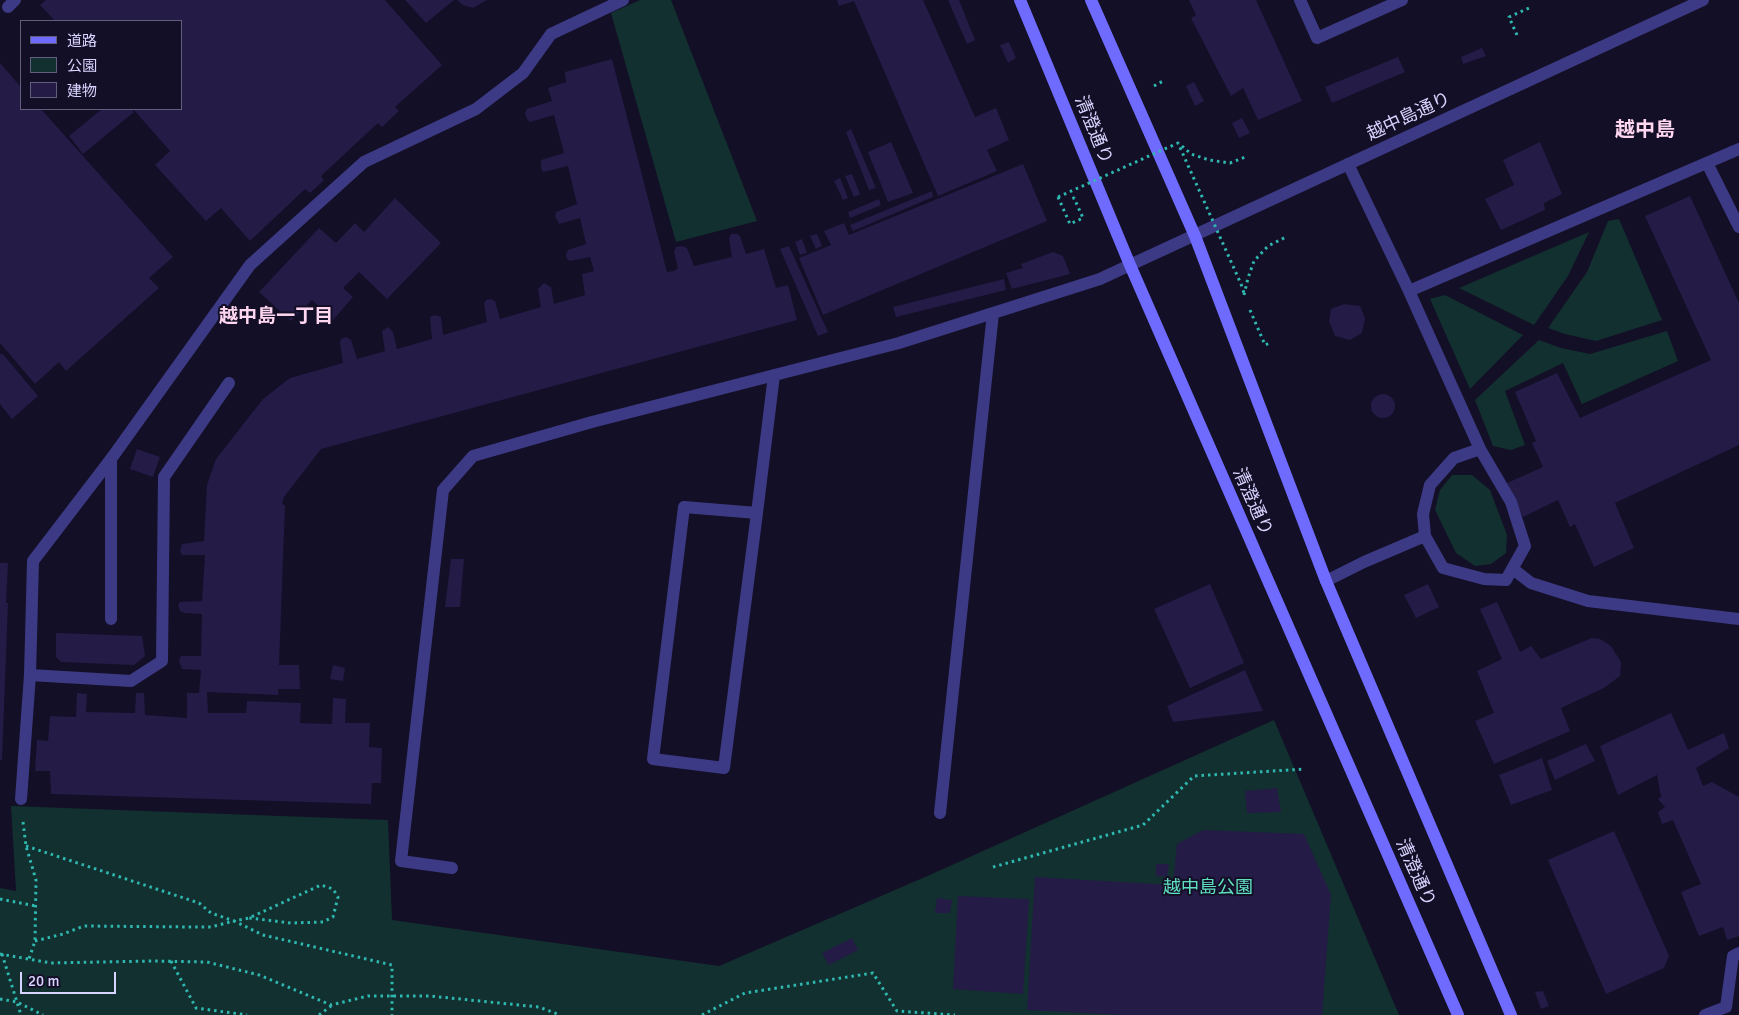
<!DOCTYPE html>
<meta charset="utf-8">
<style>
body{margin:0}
#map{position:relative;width:1739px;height:1015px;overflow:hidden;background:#130f26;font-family:Signika,"Noto Sans JP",sans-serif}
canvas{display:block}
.legend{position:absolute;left:20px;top:20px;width:162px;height:90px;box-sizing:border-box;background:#130f26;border:1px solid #625e7d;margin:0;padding:6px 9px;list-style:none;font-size:15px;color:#d9d4ff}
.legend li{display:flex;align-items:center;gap:10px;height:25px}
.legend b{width:25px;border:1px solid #625e7d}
.scale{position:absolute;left:20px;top:972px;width:96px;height:22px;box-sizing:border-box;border:2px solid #d9d4ff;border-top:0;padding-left:6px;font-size:15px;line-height:18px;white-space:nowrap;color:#d9d4ff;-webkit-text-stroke:4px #130f26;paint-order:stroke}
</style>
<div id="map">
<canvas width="1739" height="1015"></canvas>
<ul class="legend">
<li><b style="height:6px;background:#6f6bff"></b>道路</li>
<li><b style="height:14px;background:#12302f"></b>公園</li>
<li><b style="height:14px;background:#241b47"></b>建物</li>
</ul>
<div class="scale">20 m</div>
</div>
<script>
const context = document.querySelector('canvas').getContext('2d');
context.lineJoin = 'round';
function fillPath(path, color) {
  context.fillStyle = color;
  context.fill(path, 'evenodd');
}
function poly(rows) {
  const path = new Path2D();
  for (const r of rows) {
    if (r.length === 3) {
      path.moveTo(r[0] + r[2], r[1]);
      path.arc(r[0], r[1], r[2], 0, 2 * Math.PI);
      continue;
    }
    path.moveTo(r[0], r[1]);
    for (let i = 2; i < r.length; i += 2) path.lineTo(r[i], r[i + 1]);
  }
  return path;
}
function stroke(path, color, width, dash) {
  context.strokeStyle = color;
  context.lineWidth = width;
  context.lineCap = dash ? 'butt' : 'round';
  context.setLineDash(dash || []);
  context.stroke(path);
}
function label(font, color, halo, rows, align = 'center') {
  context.font = font + ' Signika,"Noto Sans JP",sans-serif';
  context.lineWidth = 4;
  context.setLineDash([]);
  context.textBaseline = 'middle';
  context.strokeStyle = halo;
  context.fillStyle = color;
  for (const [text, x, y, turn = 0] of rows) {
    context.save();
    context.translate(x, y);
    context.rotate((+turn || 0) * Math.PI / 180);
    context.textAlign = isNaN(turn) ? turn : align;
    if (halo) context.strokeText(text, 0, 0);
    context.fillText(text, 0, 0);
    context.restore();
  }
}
fillPath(poly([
 [640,0,671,0,757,221,676,242,611,13],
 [1619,219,1662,320,1596,341,1565,334,1548,328,1587,272,1608,221],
 [1589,232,1568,276,1534,325,1459,288],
 [1445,295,1523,335,1470,389,1430,299],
 [1667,331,1678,361,1582,404,1563,363,1505,391,1525,445,1511,450,1493,446,1475,400,1539,340,1561,348,1590,354],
 [1452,475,1472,475,1490,490,1507,535,1506,553,1491,564,1475,566,1456,553,1435,510,1440,490],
 [1274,720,1399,1015,0,1015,0,888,16,891,11,806,388,820,392,920,719,966,932,874]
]), '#12302f');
fillPath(poly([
 [46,0,385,0,442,65,395,107,399,111,382,127,378,123,321,176,324,180,310,193,305,189,250,241,221,208,206,221,155,165,170,151,133,109,181,109,181,21,55,21,40,5],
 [405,0,454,0,426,23],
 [457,0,487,0,473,8,463,5],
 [837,0,923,0,975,117,996,108,1009,140,987,150,997,171,938,196,854,1,839,6],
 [948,0,959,0,975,40,967,44],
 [1189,0,1256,0,1302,101,1258,120,1243,88,1231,96,1191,18,1196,15],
 [1009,42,1016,58,1008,63,1000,45],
 [1482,48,1486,56,1463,64,1461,57],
 [1398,57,1405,72,1332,103,1325,87],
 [612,59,667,272,674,271,678,268,674,252,676,247,682,246,687,248,694,266,732,257,729,239,731,234,737,234,740,236,746,254,764,249,776,288,788,285,797,320,321,449,284,497,282,504,285,506,279,665,299,665,300,689,278,689,279,695,207,692,208,713,246,713,247,701,301,703,300,723,332,724,333,698,346,699,345,723,370,723,369,747,382,748,381,783,372,783,371,804,51,794,50,771,35,771,37,740,48,741,50,716,76,717,77,693,87,694,86,712,135,713,136,693,144,693,145,715,187,718,187,693,199,693,201,670,182,669,179,661,181,656,201,656,202,614,184,613,180,611,178,605,180,602,202,601,205,555,182,555,180,551,182,544,204,541,207,485,216,459,263,399,290,378,343,363,340,343,341,339,346,337,351,340,357,359,385,351,382,331,388,327,393,332,397,349,432,339,430,317,435,315,441,317,443,335,487,322,484,304,486,300,491,299,495,301,500,319,541,307,538,289,544,283,551,287,554,304,585,295,582,274,594,271,590,257,570,261,567,259,566,254,568,250,586,244,580,218,559,224,555,216,556,212,577,204,568,166,543,172,541,168,541,160,564,153,554,115,530,122,527,119,525,113,527,109,552,101,548,88,566,82,565,72],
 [0,63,21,87,21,109,41,109,173,257,149,278,159,288,66,371,59,362,35,384,0,343],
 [1194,82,1204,101,1195,106,1186,86],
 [102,109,131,109,134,112,83,154,69,136],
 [1242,118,1250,133,1239,138,1232,123],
 [851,129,876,188,869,190,846,132],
 [891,142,913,193,888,202,868,152],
 [1540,142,1562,194,1544,203,1545,210,1501,230,1485,199,1514,185,1503,160],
 [1023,164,1047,221,823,315,799,258,831,245,824,231,844,223,849,235],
 [852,174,860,194,854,197,845,176],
 [840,178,848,198,843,200,834,181],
 [932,191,933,197,853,231,850,225],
 [1690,196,1739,303,1739,445,1615,503,1634,548,1594,567,1575,524,1570,527,1558,500,1523,517,1507,483,1543,467,1532,443,1536,441,1515,392,1557,373,1580,418,1711,360,1645,216],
 [395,198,441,243,387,299,359,272,343,288,353,297,333,320,312,300,291,321,259,292,319,228,336,243,355,223,364,232],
 [879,199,881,205,850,218,848,212],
 [817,234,822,246,816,249,810,236],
 [802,239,807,253,800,255,795,242],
 [789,246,828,332,818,336,780,249],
 [1053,252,1063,256,1070,274,1012,289,1006,273,1023,268,1021,264],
 [1004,279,1006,290,896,317,893,307],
 [1344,304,1360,306,1365,318,1362,333,1350,340,1335,336,1329,321,1331,309],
 [2,353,38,396,12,419,0,404,0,355],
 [1383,406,12],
 [137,449,160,457,153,477,130,469],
 [451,559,464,559,460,607,445,607],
 [0,563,8,563,6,603,8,603,2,760,0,760],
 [1210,584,1244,663,1190,688,1154,609],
 [1428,584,1439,607,1416,618,1404,595],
 [1497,602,1520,652,1531,646,1541,659,1592,638,1600,639,1611,646,1621,662,1620,676,1604,688,1561,708,1570,731,1494,764,1475,721,1494,713,1477,671,1502,659,1480,609],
 [56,633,142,636,145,656,134,665,61,662,56,657],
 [333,665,345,668,343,681,330,679],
 [1245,670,1263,711,1173,722,1167,706],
 [1671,713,1688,750,1724,733,1729,748,1696,768,1703,786,1712,782,1739,797,1739,936,1727,940,1723,927,1699,936,1681,892,1701,884,1673,820,1662,824,1658,812,1665,807,1658,799,1661,797,1657,775,1618,795,1600,746],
 [1586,744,1595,761,1555,780,1547,761],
 [1542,758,1552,790,1511,805,1499,775],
 [1277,788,1281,812,1247,813,1245,791],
 [1203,830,1304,834,1331,895,1322,1015,1123,1015,1027,1010,1035,877,1173,885,1177,844],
 [1614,831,1669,956,1664,968,1606,994,1548,860],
 [1156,864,1169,864,1167,877,1156,876],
 [958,896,1029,899,1023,994,953,989],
 [937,898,952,900,950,913,935,913],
 [852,938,858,950,829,965,822,953],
 [1543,991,1549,1006,1541,1009,1535,992]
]), '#241b47');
stroke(poly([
 [1517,35,1509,17,1529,8],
 [1154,86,1163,81],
 [1182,146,1191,154,1209,160,1230,163,1248,156],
 [1058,197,1070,224,1083,218,1074,198,1069,200],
 [1241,284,1244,293],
 [1244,295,1248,278,1254,261,1268,246,1286,237],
 [1250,310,1265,345,1270,343],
 [23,822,26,846,36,880,35,941,29,959],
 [26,846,199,903,211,913,234,921,249,918,321,885,333,889,338,897,333,917,323,922,291,923,249,918],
 [993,867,1143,825,1194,776,1305,769],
 [0,899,36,906],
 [35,941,63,934,84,926,195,927,211,927,234,921,263,935,392,965,392,1015],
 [0,954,51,963,152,961,207,962,259,975,331,1005,368,996,430,996,539,1007,560,1015],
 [2,954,21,1015],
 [171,961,196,1008,247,1015],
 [0,999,17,1002,43,1015],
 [319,1015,331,1006],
 [702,1015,745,993,873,973,897,1011,955,1015]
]), '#2fb8b0', 3, [2.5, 4]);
stroke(poly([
 [1300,0,1317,38,1402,0],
 [8,7,15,0],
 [1707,163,1739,227],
 [1348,164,1409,291],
 [1480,449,1409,291,1739,149],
 [757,513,684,507,653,759,724,768,757,513,774,375],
 [1513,569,1531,583,1588,601,1739,619],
 [1326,581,1364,562,1425,536,1443,568,1484,579,1506,580,1525,546,1511,502,1480,449,1454,458,1430,485,1423,514,1425,536],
 [111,619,111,459],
 [30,675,131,681,162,661,164,477,229,383],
 [940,813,993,313],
 [452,868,401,861,443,490,473,456,592,422,899,343,1100,279,1130,265],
 [1705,1015,1726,1007,1733,956,1739,953]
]), '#3d3a85', 12);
stroke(poly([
 [21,799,30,675,33,561,111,459,250,265,364,162,476,109,523,73,551,34,623,0]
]), '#3d3a85', 12);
stroke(poly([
 [1130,265,1703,0]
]), '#3d3a85', 12);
stroke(poly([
 [1020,0,1130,265,1458,1015],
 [1091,0,1195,236,1326,581,1511,1015]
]), '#6f6bff', 12);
stroke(poly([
 [1058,197,1178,143,1241,284]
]), '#2fb8b0', 3, [2.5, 4]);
label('18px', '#d9d4ff', '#130f26', [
 ["越中島通り",1409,117,-25],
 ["清澄通り",1093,130,68],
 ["清澄通り",1252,502,66],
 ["清澄通り",1415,873,66]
]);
label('18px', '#5fe0c0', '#130f26', [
 ["越中島公園",1208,888]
]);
label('bold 19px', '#ffd6f0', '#130f26', [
 ["越中島一丁目",276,317]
]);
label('bold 20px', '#ffd6f0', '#130f26', [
 ["越中島",1645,131]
]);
</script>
